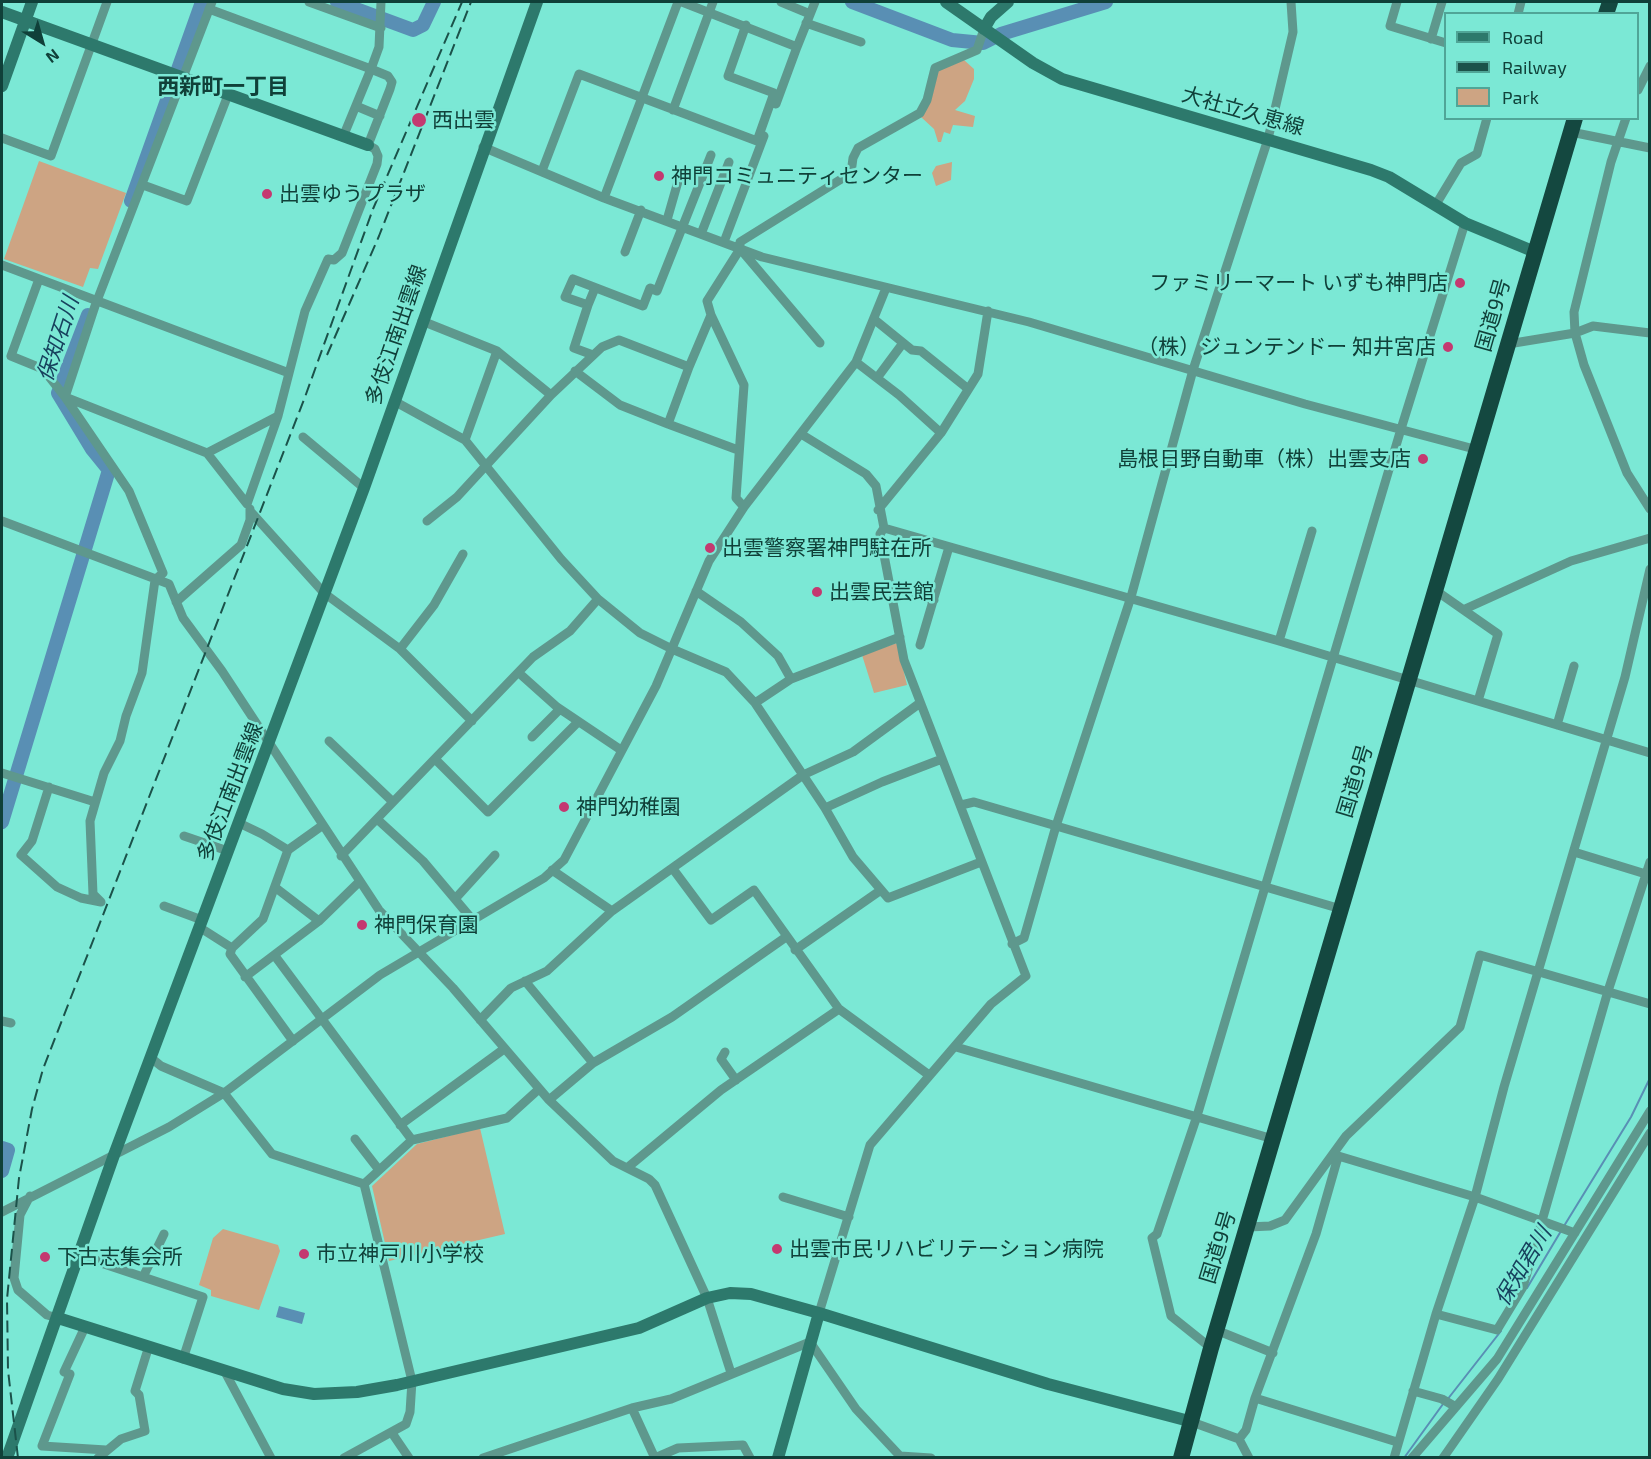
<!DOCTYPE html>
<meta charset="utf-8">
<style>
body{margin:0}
#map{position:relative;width:1651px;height:1459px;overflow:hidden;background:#7be8d5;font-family:"Exo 2",sans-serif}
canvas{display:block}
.frame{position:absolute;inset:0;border:3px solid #104039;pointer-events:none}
.legend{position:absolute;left:1444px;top:12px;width:195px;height:108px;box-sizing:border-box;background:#7be8d5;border:2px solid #50a597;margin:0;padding:8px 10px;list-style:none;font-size:18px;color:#104039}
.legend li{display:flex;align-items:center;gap:12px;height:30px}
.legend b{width:30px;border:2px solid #50a597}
.north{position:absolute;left:12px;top:12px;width:60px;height:60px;-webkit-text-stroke:4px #7be8d5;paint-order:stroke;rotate:143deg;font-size:16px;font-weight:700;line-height:24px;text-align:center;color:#104039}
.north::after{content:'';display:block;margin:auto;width:21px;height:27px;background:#104039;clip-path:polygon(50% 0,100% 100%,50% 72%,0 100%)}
</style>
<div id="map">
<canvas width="1651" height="1459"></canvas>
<div class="frame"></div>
<ul class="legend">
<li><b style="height:8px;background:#2d796c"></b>Road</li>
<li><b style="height:8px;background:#1b524a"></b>Railway</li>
<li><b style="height:16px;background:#cda483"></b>Park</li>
</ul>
<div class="north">N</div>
</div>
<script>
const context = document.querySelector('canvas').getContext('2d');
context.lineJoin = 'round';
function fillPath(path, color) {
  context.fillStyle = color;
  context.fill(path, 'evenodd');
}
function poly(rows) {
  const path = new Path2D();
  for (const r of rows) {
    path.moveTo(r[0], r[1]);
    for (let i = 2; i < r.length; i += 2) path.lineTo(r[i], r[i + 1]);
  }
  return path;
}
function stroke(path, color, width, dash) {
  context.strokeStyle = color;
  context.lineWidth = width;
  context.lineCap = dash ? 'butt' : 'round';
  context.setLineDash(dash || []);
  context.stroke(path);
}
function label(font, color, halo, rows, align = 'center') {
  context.font = font + ' "Exo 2","Noto Sans JP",sans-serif';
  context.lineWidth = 5;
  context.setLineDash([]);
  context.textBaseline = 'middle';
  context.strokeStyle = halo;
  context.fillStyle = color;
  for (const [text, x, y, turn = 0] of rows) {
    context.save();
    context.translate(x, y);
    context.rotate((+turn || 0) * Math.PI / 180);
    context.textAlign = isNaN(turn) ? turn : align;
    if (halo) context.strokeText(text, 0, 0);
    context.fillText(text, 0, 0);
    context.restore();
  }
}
fillPath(poly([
 [964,60,974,69,974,79,965,101,955,110,975,116,973,127,953,125,950,134,944,132,941,142,938,142,934,129,921,117,938,71],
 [39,161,126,193,98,269,90,268,83,287,4,259],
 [952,162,951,180,936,186,932,173,936,166],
 [897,643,907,685,874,693,862,655],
 [480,1128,505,1234,389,1261,372,1186,417,1144],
 [223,1229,278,1245,280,1251,259,1310,211,1296,211,1290,199,1285,213,1238]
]), '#cda483');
fillPath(poly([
 [279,1306,305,1313,302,1324,276,1317]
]), '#598fb4');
stroke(poly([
 [1564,1226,1631,1117,1650,1078],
 [1527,1288,1561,1231],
 [1447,1400,1501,1331],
 [1404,1458,1443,1404]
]), '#598fb4', 2);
stroke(poly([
 [337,2,413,30,423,25,434,2],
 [852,2,952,40,983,43,1001,34,1106,2],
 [131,201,202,2],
 [2,822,109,470,92,449,58,393,88,315],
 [2,1148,8,1150,2,1171]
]), '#598fb4', 14);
stroke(poly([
 [309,2,381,28],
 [682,2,797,47,815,2],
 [781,2,810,14],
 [1397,2,1390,26,1446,43],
 [209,9,371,69,379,47,381,2],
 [1518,14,1521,2],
 [806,23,861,42],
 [1431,39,1442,2],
 [1638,90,1650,66],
 [776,104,797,47],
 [356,106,380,116],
 [673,110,713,2],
 [1626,118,1611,162,1574,312,1575,333,1584,365,1627,473,1650,509],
 [1571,132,1650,148],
 [2,138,51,156,107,2],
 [483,147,604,198,762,257,1029,322,1305,404,1478,450],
 [542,171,579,74,757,141,774,93,728,76,746,25],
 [143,185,187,201,228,95],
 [604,198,678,2],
 [1435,206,1461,163,1477,154,1487,118],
 [667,220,679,178],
 [701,234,729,162],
 [724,242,764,136],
 [742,251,820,343],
 [625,252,641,210],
 [2,265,289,373],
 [39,279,11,356,43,369,65,397,129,491,163,573,155,580,142,673,126,716,120,741,104,773,90,821,93,894,101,902],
 [595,288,588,305,565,297,573,279,643,306,650,288,657,291,711,155],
 [588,305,574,348,593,355],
 [711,315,744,385,736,498,744,507],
 [875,320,912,350,921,351,967,388],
 [422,321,497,351,551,395],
 [1508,344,1575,333,1593,326,1650,333],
 [856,362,899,395,941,433],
 [689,367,668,424,738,450],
 [575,371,620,405,668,424],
 [877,378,903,343],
 [65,397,207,453,247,504,278,416,305,311,328,259,334,260,342,253,377,164,378,156,375,149,368,145,390,89,392,82,388,76,371,69,343,137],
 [65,397,95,306,212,2],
 [394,401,465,440,561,559,598,599,640,633,672,649,726,672,755,703,825,808,853,857,888,898,981,862],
 [801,434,866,474,876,486,884,528,880,534,904,660,1026,976,991,1004,870,1145,819,1313],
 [303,437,364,488],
 [465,440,497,351],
 [207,453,278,416],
 [878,510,941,433,978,374,988,311],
 [251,512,324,593,400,649,472,721],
 [2,521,169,584,183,618,222,671,379,910,453,988,549,1100,613,1161,649,1179,655,1185,707,1298,731,1373],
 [427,521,457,497,551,395,602,347,619,340,689,367,711,315,707,301,740,249,740,242,851,173,853,158,858,148,920,113,927,100,935,68,977,50,984,29],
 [884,528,1279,641,1650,753],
 [890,588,934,600],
 [1435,590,1498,634,1478,701],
 [696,591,741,622,778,656,791,679],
 [176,602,241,545,250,520,250,509],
 [1465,609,1571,561,1650,538],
 [1279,641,1312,531],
 [920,645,949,547],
 [400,649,434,605,463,554],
 [519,673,557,707,621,750],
 [755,703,791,679,900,637],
 [1557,725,1574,666],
 [532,737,560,709],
 [329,741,393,802],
 [435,759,488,812,578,722],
 [2,773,95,802],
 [49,787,32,841,21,855,57,887,81,898,101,902],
 [961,805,974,802,1341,909],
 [825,808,882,782,942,759],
 [377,819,423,861,471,918],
 [239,823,262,834,288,850],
 [184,836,228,851],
 [1574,852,1649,875],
 [341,856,533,657,570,631,598,599],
 [673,869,711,920,754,890,839,1009,929,1075],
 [552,870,612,911],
 [276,888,319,921],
 [455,899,495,855],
 [164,906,202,920],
 [199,927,232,948,230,954,293,1041],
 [1012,944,1024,938,1056,826,1131,597,1193,370,1268,139,1293,32,1291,2],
 [232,948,263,919,288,850,323,825],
 [795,950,881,890],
 [275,956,412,1140],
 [245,977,319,921,359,882],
 [525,981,593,1063],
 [480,1020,511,988,547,971,612,911,803,775,853,752,920,703],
 [2,1021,11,1023],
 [956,1047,1273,1139],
 [725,1052,721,1059,736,1080],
 [150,1057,161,1066,224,1093,272,1154,364,1184],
 [549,1100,593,1063,672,1017,786,937],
 [400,1125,504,1049],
 [355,1139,379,1170],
 [1335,1155,1475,1197,1575,1233],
 [627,1168,721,1090,839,1009],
 [30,1196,20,1215,14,1278,18,1290,47,1315,58,1318],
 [783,1197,849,1217],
 [2,1212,169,1127,224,1093,380,975,544,878,564,860,656,686,709,561,744,507,856,362,886,288],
 [1248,1227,1270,1226,1285,1220,1346,1136,1460,1027,1480,955,1650,1004],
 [80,1252,104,1264,203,1297,183,1359],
 [143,1277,164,1234],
 [1436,1314,1497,1330,1523,1287,1608,991,1650,862],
 [85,1327,64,1372,70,1374,42,1446,106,1450],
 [1216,1330,1273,1353],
 [1211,1348,1171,1316,1152,1238,1157,1234,1197,1116,1401,429,1465,223],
 [225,1372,271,1458],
 [1413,1391,1442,1399,1456,1407],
 [1255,1398,1316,1234,1338,1157],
 [632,1408,654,1456],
 [1189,1421,1239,1439,1249,1458],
 [392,1433,409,1458],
 [1239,1439,1246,1430,1255,1398,1397,1442],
 [98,1458,121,1439,145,1431,139,1395,135,1391,148,1349],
 [344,1458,406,1424,410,1412,412,1381,364,1184,412,1140,507,1118,539,1089],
 [483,1458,632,1408,671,1399,810,1342,856,1409,900,1456,931,1458],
 [655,1458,678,1448,743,1445,750,1458],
 [1394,1458,1436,1314,1475,1197,1504,1087,1625,677,1650,569],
 [1412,1458,1497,1359,1650,1111],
 [1443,1458,1498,1379,1650,1133]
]), '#5e988d', 9);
stroke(poly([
 [946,2,1033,63,1062,79,1371,170,1389,177,1465,223,1535,252],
 [2,12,368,145],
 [984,29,991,17,1008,2],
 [2,86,32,2],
 [58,1318,283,1389,314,1394,357,1392,397,1385,639,1328,707,1298,730,1293,751,1294,819,1313,1048,1384,1189,1421],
 [7,1458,114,1155,364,488,537,2],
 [778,1458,819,1313]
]), '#2d796c', 12);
stroke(poly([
 [1606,14,1610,2],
 [1181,1458,1211,1348,1575,118]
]), '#144840', 16);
stroke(poly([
 [327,355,379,236,471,2],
 [18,1458,8,1370,7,1299,19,1178,32,1109,43,1069,305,397,373,209,462,2]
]), '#1b524a', 2, [12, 6]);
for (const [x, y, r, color] of [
 [419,120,8,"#c43970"],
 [659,176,6,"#c43970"],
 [267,194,6,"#c43970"],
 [1460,283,6,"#c43970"],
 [1448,347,6,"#c43970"],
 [1423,459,6,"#c43970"],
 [710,548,6,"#c43970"],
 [817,592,6,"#c43970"],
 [564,807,6,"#c43970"],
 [362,925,6,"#c43970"],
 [777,1249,6,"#c43970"],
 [304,1254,6,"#c43970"],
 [45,1257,6,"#c43970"]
]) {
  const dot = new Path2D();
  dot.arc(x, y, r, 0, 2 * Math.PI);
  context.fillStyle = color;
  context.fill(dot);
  stroke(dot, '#7be8d5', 2);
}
label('21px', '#104039', '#7be8d5', [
 ["大社立久恵線",1243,111,16],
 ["国道9号",1493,315,-74],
 ["多伎江南出雲線",396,335,-71],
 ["国道9号",1355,781,-73],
 ["多伎江南出雲線",230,792,-69],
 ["国道9号",1218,1247,-73]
]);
label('21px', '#104039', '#7be8d5', [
 ["西出雲",432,120],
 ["神門コミュニティセンター",671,176],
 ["出雲ゆうプラザ",279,194],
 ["ファミリーマート いずも神門店",1448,283,"right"],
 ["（株）ジュンテンドー 知井宮店",1436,347,"right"],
 ["島根日野自動車（株）出雲支店",1411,459,"right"],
 ["出雲警察署神門駐在所",722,548],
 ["出雲民芸館",829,592],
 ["神門幼稚園",576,807],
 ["神門保育園",374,925],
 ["出雲市民リハビリテーション病院",789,1249],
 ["市立神戸川小学校",316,1254],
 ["下古志集会所",57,1257]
], 'left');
label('bold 22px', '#104039', '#7be8d5', [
 ["西新町一丁目",223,87]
]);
label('italic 22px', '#17415d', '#7be8d5', [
 ["保知石川",58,339,-72],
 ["保知君川",1523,1266,-59]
]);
</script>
